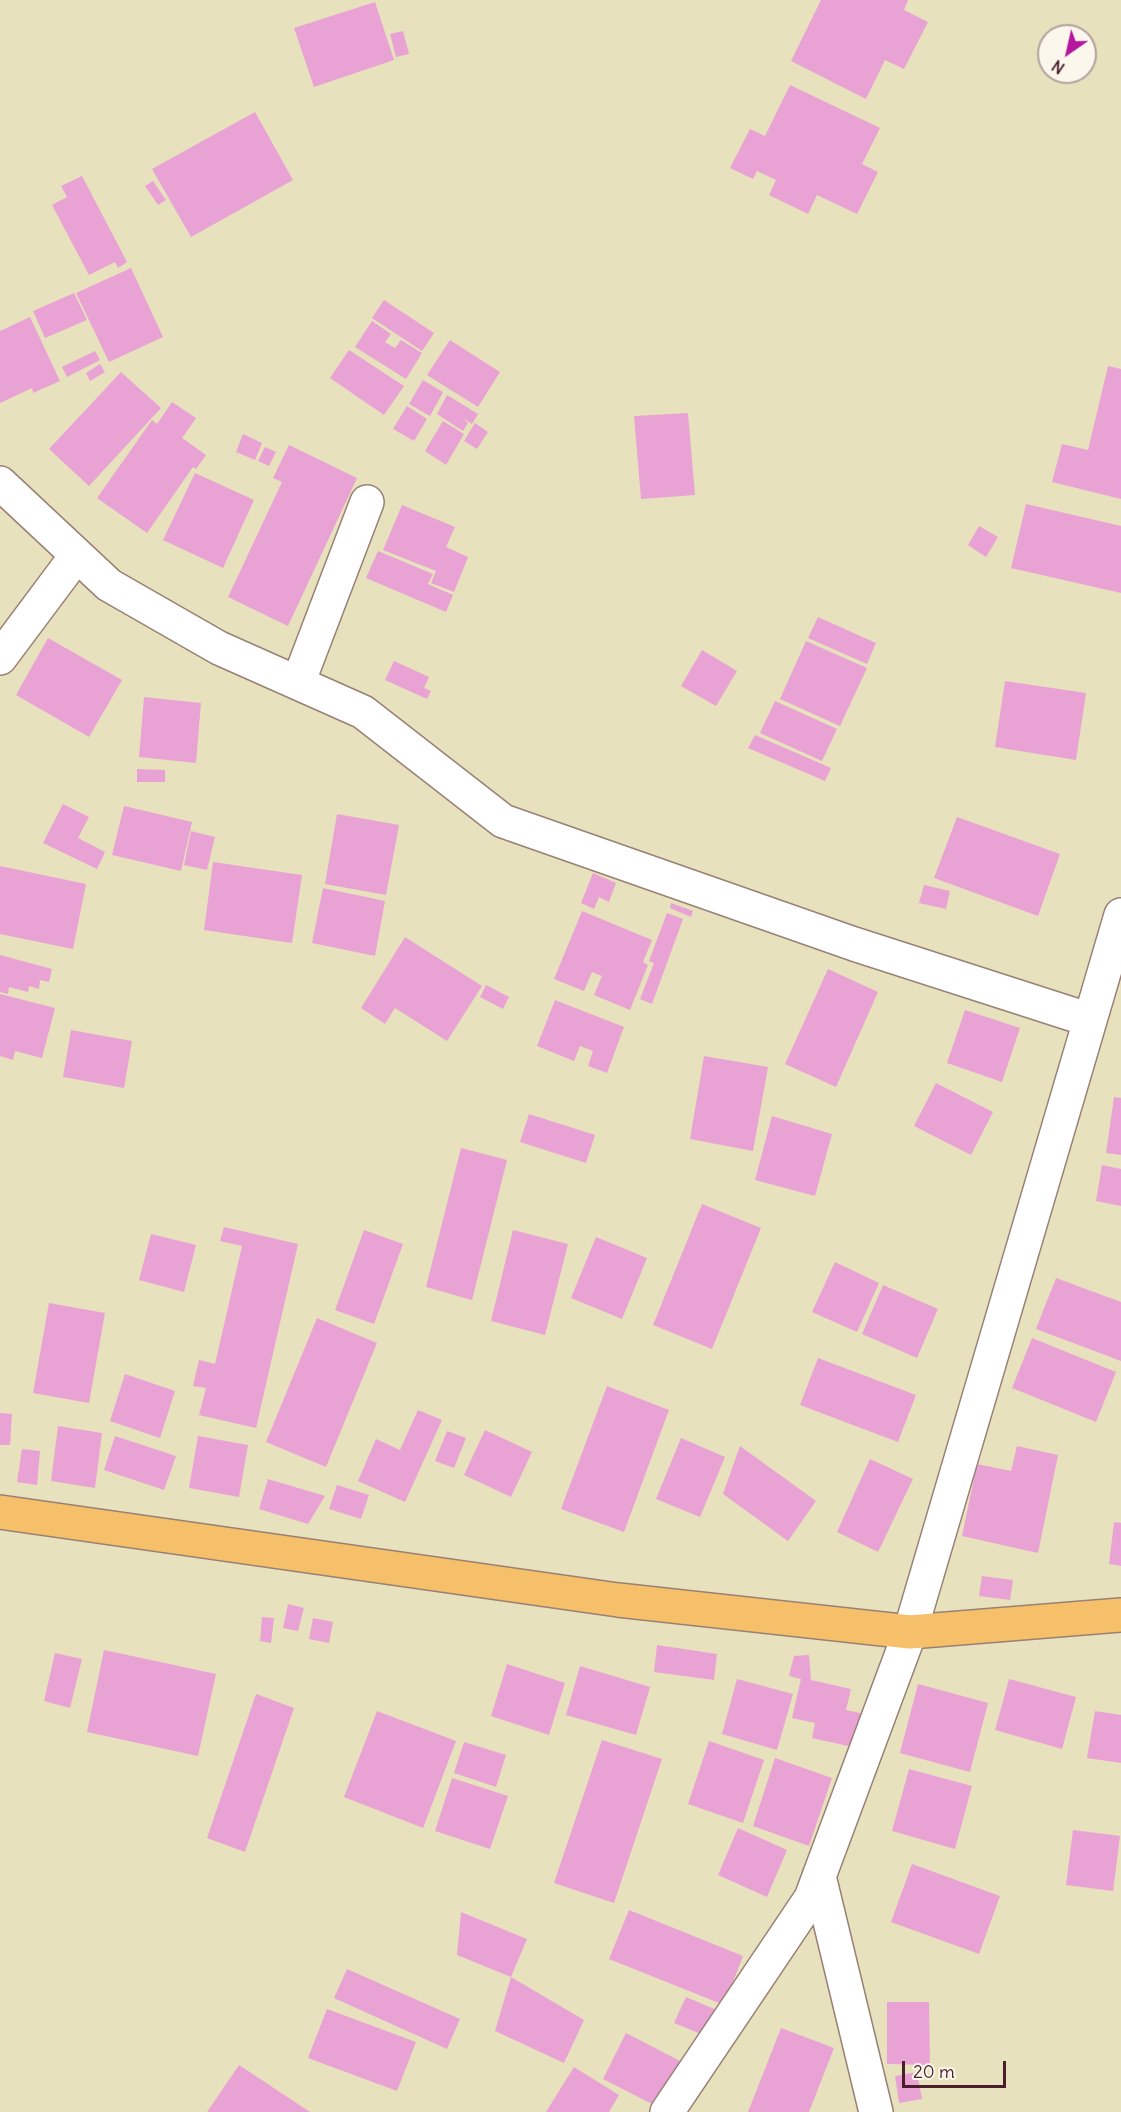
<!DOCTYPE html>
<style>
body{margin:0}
#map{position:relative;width:1121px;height:2112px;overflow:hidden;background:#e8e1be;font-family:Delius,sans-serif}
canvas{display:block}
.north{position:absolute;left:1037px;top:24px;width:60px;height:60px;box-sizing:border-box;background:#fbf7ec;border:2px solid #b4a19f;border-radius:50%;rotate:214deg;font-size:16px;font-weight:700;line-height:24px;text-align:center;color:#4a1f2b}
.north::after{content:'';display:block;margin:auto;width:21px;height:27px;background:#b5179e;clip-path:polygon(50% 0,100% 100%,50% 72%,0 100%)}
.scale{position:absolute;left:902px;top:2061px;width:104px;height:27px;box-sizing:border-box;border:3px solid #4a1f2b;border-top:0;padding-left:8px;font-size:18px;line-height:21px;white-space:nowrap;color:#4a1f2b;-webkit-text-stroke:4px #fbf7ec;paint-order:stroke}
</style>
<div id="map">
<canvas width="1121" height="2112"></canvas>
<div class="north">N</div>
<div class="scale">20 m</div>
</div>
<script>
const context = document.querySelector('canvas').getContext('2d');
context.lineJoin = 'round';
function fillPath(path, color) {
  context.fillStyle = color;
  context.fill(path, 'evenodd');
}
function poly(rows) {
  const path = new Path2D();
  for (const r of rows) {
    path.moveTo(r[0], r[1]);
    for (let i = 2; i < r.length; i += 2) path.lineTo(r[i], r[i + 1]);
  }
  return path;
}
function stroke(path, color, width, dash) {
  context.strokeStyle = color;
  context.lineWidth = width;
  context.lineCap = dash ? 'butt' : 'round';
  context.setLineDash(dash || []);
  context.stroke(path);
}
fillPath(poly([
 [821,0,908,0,904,10,928,22,904,69,885,60,866,99,791,61],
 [375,2,394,60,314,87,294,28],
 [403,31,409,54,396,57,390,34],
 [790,85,880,128,862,164,878,172,857,214,817,195,808,214,769,195,776,180,757,171,753,179,730,168,750,129,765,136],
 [255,112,293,180,191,237,152,169],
 [82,176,127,262,118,268,115,262,89,275,52,205,67,197,61,186],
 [153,181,166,200,158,205,145,186],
 [131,268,163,337,109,362,76,293],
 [74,293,87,320,45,338,33,311],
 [384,300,434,333,422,351,372,318],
 [30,317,60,381,33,393,32,388,0,403,0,331],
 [372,321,391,334,385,342,395,348,401,340,422,353,406,379,355,347],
 [450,340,500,372,478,407,427,375],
 [349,350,404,386,384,415,330,378],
 [95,351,100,360,67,377,62,367],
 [100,364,105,372,90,381,86,373],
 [1108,366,1121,369,1121,499,1052,482,1062,444,1088,450],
 [121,372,161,408,89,486,49,449],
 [423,380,443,392,430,416,409,404],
 [447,395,478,414,472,424,463,418,468,423,463,431,437,414],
 [172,402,196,418,182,438,206,455,196,469,193,467,147,533,97,498,152,420,157,424],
 [407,406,427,419,414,441,393,429],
 [688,413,695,495,641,499,634,416],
 [443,421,464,434,446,465,425,451],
 [475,423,488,432,477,449,464,441],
 [243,434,262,443,255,460,236,452],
 [289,445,357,478,288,626,228,597,282,482,273,478],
 [265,447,276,452,269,466,258,461],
 [195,473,254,500,223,568,163,540],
 [1026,504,1121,526,1121,593,1011,568],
 [402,505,455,527,446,547,468,557,454,592,431,583,436,571,383,550],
 [979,526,998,537,986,557,968,545],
 [378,551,433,574,428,584,453,595,446,612,366,578],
 [818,617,876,643,867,664,808,638],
 [48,638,122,680,89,737,16,695],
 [806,641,867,668,840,726,780,699],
 [702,650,737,671,716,706,681,686],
 [394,661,429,677,424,688,431,691,427,699,385,680],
 [1005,681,1086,693,1076,760,995,747],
 [144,697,201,703,196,763,139,757],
 [775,701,837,729,822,761,760,733],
 [755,735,831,768,825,781,748,748],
 [137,769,165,770,165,782,137,782],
 [63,804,89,817,78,838,105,852,97,869,43,843],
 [124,806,192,822,181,871,112,855],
 [337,814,399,825,386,895,325,884],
 [957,817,1060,854,1038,916,934,878],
 [191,831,215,837,207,870,184,865],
 [213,862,302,875,292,943,204,930],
 [0,866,86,884,73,949,0,934],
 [593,873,616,883,609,902,599,897,594,909,581,903],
 [924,885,950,891,946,909,919,903],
 [323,888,385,901,375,956,312,943],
 [671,903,693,911,691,917,670,908],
 [582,911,652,940,643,962,648,965,630,1010,594,995,602,976,592,972,584,991,554,979],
 [667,913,683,919,652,1004,640,999,654,963,649,961],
 [405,937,482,986,447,1041,395,1008,385,1024,361,1008],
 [0,955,52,969,49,982,40,980,39,989,29,986,28,992,9,987,8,994,0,992],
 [828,969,878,992,836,1087,785,1064],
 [486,985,509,997,503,1009,480,997],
 [0,994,55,1008,42,1058,15,1051,13,1060,0,1056],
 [555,1000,624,1027,607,1073,588,1066,593,1051,580,1046,574,1061,537,1046],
 [965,1010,1020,1028,1002,1082,947,1063],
 [71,1030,132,1041,124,1088,63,1077],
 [704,1056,768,1067,753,1151,690,1139],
 [936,1083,993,1112,971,1155,914,1126],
 [1114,1097,1121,1098,1121,1155,1106,1153],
 [529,1114,595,1135,586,1163,520,1142],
 [772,1116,832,1134,815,1196,755,1180],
 [461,1148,507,1160,472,1300,426,1287],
 [1102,1165,1121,1169,1121,1206,1096,1201],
 [702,1204,761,1228,712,1349,653,1325],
 [224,1227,298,1244,256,1428,199,1415,206,1388,193,1386,199,1360,215,1364,242,1246,220,1241],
 [364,1230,403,1244,374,1324,335,1310],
 [513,1230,568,1244,545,1335,491,1321],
 [151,1234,196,1245,184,1292,139,1280],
 [596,1237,647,1258,622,1319,571,1298],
 [835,1262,879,1283,857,1332,812,1312],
 [1056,1278,1121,1302,1121,1361,1036,1329],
 [883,1285,938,1309,917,1358,862,1334],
 [49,1303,105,1313,89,1403,33,1393],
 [317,1318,377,1343,326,1467,266,1442],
 [1032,1338,1116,1372,1096,1422,1012,1388],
 [818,1358,916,1395,898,1442,800,1405],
 [125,1374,175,1391,160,1438,110,1421],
 [607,1386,669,1410,624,1532,561,1509],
 [418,1410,442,1420,405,1502,358,1481,376,1439,400,1450],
 [0,1413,12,1414,10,1445,0,1445],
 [58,1426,102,1433,95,1488,51,1481],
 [485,1430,532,1452,511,1497,464,1475],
 [447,1431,466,1438,454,1468,435,1461],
 [115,1436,176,1456,164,1490,104,1470],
 [198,1436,248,1445,239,1497,189,1488],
 [681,1438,725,1457,700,1517,656,1499],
 [740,1446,816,1501,788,1541,723,1494],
 [1017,1446,1058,1455,1038,1553,962,1536,977,1464,1011,1471],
 [22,1449,40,1451,37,1485,17,1482],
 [870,1459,913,1479,878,1552,837,1532],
 [268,1479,325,1496,308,1524,259,1509],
 [337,1485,369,1495,361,1519,329,1509],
 [1114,1522,1121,1523,1121,1566,1109,1564],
 [982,1576,1013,1580,1010,1600,979,1596],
 [288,1604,304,1608,298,1631,283,1628],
 [262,1617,274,1618,271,1643,260,1641],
 [313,1618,333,1622,329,1643,309,1639],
 [657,1645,717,1654,714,1680,654,1672],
 [104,1650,216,1674,198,1756,87,1732],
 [55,1653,82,1659,70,1708,44,1701],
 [809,1655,811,1680,851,1689,846,1710,865,1714,857,1748,812,1738,815,1723,792,1718,801,1679,789,1676,794,1656],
 [507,1664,565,1683,549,1735,491,1716],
 [580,1666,650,1687,636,1735,566,1715],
 [737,1679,793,1694,777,1750,722,1734],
 [1009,1679,1076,1697,1062,1749,995,1730],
 [918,1684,988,1703,970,1772,900,1753],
 [256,1694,294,1708,245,1852,207,1838],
 [377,1711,456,1741,423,1828,344,1797],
 [1095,1711,1121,1715,1121,1763,1087,1758],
 [602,1740,662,1759,614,1903,554,1883],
 [709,1741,764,1760,743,1823,688,1804],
 [464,1742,506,1755,496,1787,454,1773],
 [775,1758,832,1778,809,1846,753,1826],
 [909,1769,972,1786,955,1849,892,1831],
 [452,1778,508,1796,490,1849,435,1831],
 [738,1828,787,1850,767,1897,718,1875],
 [1073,1830,1120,1836,1113,1891,1066,1885],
 [912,1864,1000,1896,979,1954,891,1922],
 [629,1910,743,1956,724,2005,609,1959],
 [461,1912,527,1939,511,1977,457,1955],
 [347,1969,460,2019,447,2049,334,1998],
 [511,1977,584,2020,564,2063,495,2031],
 [686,1997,719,2011,708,2037,674,2023],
 [887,2002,929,2002,930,2065,887,2064],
 [327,2009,416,2042,397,2091,308,2058],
 [781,2028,834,2048,809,2112,748,2112],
 [626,2033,680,2061,658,2107,603,2079],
 [239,2065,310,2112,207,2112],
 [574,2067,619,2095,609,2112,546,2112],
 [917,2072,922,2099,899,2103,895,2076]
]), '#e9a2d4');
const minor = poly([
 [0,483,109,585,219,648,363,712,503,821,854,944,1090,1020],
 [0,658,77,555],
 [298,683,367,502],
 [819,1876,876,2112],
 [667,2112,811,1898,910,1632,1121,915]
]);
const major = poly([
 [0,1512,618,1600,910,1632,1121,1615]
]);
stroke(minor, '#998074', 36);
stroke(major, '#998074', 36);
stroke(minor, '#fff', 33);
stroke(major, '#f6c06b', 33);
</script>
